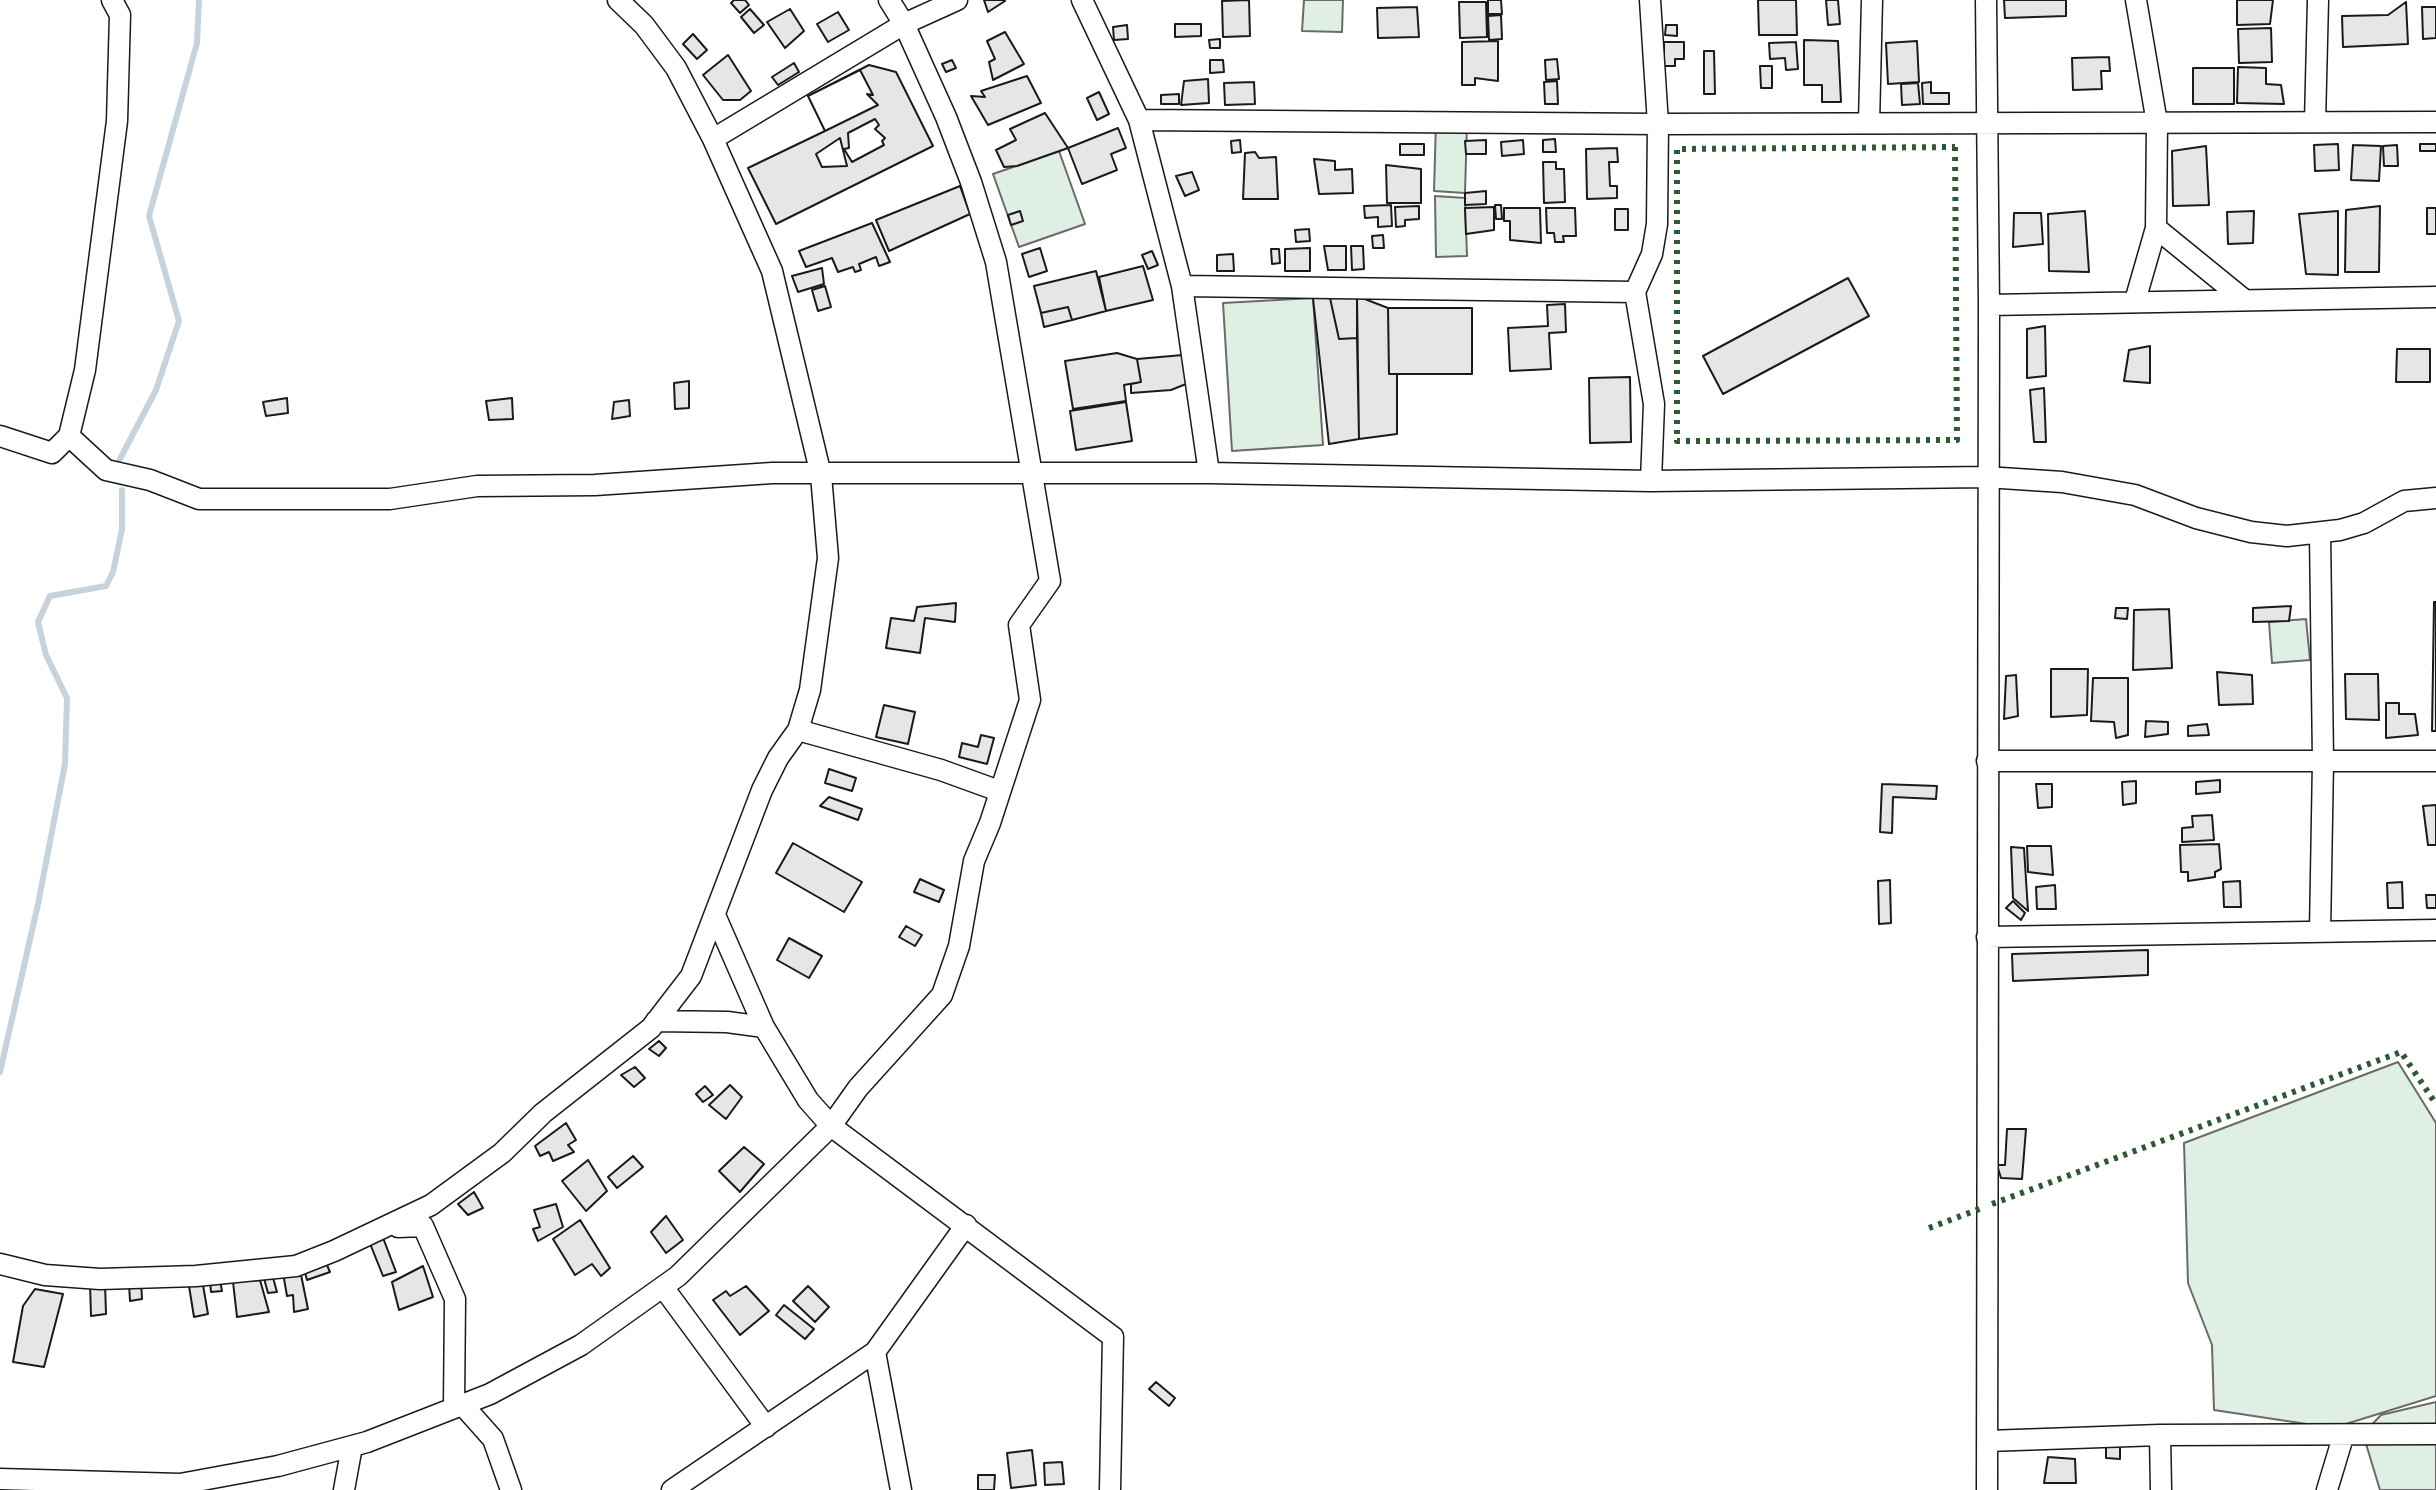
<!DOCTYPE html>
<style>
body{margin:0}
canvas{display:block;background:#fff}
</style>
<canvas width="2436" height="1490"></canvas>
<script>
const context = document.querySelector('canvas').getContext('2d');
context.lineJoin = 'round';
function fillPath(path, color) {
  context.fillStyle = color;
  context.fill(path, 'evenodd');
}
function poly(rows) {
  const path = new Path2D();
  for (const r of rows) {
    path.moveTo(r[0], r[1]);
    for (let i = 2; i < r.length; i += 2) path.lineTo(r[i], r[i + 1]);
  }
  return path;
}
function stroke(path, color, width, dash) {
  context.strokeStyle = color;
  context.lineWidth = width;
  context.lineCap = dash ? 'butt' : 'round';
  context.setLineDash(dash || []);
  context.stroke(path);
}
const green = poly([
 [1304,0,1343,0,1342,32,1302,31,1304,0],
 [1436,122,1467,123,1465,193,1434,191,1436,122],
 [1059,151,1085,224,1019,247,993,174,1059,151],
 [1435,196,1465,198,1467,256,1436,257,1435,196],
 [1313,298,1323,445,1232,451,1223,303,1313,298],
 [2306,619,2310,660,2272,663,2269,622,2306,619],
 [2398,1062,2436,1123,2436,1396,2333,1428,2214,1410,2212,1345,2188,1283,2184,1143,2398,1062],
 [2436,1402,2436,1490,2380,1490,2363,1434,2381,1415,2436,1402]
]);
fillPath(green, '#e0efe3');
stroke(green, '#6a6a6a', 2);
stroke(poly([
 [120,459,156,390,179,321,149,216,197,43,199,0],
 [0,1072,38,904,65,764,67,698,46,655,38,622,50,596,106,586,113,572,122,529,122,490]
]), '#c6d2dc', 6);
const building = poly([
 [734,0,745,0,749,5,740,13,731,3,734,0],
 [984,0,1004,0,1005,1,988,12,984,0],
 [1249,0,1250,36,1223,37,1222,1,1249,0],
 [1488,0,1501,0,1502,14,1488,14,1488,0],
 [1758,0,1796,0,1797,35,1759,35,1758,0],
 [1826,0,1838,0,1840,24,1828,25,1826,0],
 [2004,0,2066,0,2066,16,2005,18,2004,0],
 [2237,0,2273,0,2270,24,2237,25,2237,0],
 [1459,2,1486,2,1487,37,1460,38,1459,2],
 [2406,2,2408,44,2343,47,2342,16,2388,15,2406,2],
 [1417,7,1419,37,1378,38,1377,8,1417,7],
 [2422,7,2436,7,2436,38,2423,39,2422,7],
 [750,9,764,25,754,33,741,17,750,9],
 [790,9,804,31,785,48,767,22,790,9],
 [838,12,849,30,828,42,817,24,838,12],
 [1501,15,1502,39,1489,40,1488,16,1501,15],
 [1175,24,1201,24,1201,36,1175,37,1175,24],
 [1127,25,1128,39,1114,40,1113,27,1127,25],
 [1666,25,1677,25,1677,36,1665,35,1666,25],
 [2271,28,2272,62,2239,63,2238,29,2271,28],
 [1005,32,1024,64,993,80,989,62,995,59,987,41,1005,32],
 [693,34,707,50,697,59,683,44,693,34],
 [1220,39,1220,48,1210,48,1209,40,1220,39],
 [1804,40,1838,41,1841,102,1822,102,1822,85,1804,85,1804,40],
 [1498,41,1498,81,1475,78,1475,85,1462,85,1462,42,1498,41],
 [1917,41,1919,82,1888,84,1886,43,1917,41],
 [1664,42,1684,42,1684,59,1675,59,1675,66,1664,66,1664,42],
 [1796,42,1798,69,1786,70,1785,58,1770,59,1769,43,1796,42],
 [1704,51,1714,51,1715,94,1704,94,1704,51],
 [728,55,751,91,740,100,723,100,703,75,728,55],
 [2109,57,2110,71,2101,71,2102,89,2073,90,2072,58,2109,57],
 [1557,59,1559,79,1546,80,1545,60,1557,59],
 [952,60,956,68,946,72,942,64,952,60],
 [1210,60,1223,60,1224,72,1210,73,1210,60],
 [794,63,799,72,778,85,772,77,794,63],
 [869,65,896,72,933,146,776,224,748,168,825,131,808,96,869,65],
 [1760,66,1772,66,1772,88,1761,88,1760,66],
 [2238,67,2266,68,2266,84,2281,85,2284,104,2237,103,2238,67],
 [2193,68,2234,68,2234,104,2193,104,2193,68],
 [860,70,873,95,867,94,878,105,825,131,808,96,860,70],
 [1027,76,1041,103,988,125,971,96,985,97,981,91,1027,76],
 [1208,79,1209,103,1181,105,1184,81,1208,79],
 [1557,81,1558,104,1545,104,1544,82,1557,81],
 [1254,82,1255,104,1225,105,1224,83,1254,82],
 [1931,82,1931,93,1949,93,1949,104,1923,104,1922,83,1931,82],
 [1918,83,1920,104,1902,105,1901,84,1918,83],
 [1099,92,1109,114,1097,120,1087,98,1099,92],
 [1179,94,1179,104,1161,104,1161,95,1179,94],
 [1045,113,1068,148,1017,166,1004,167,996,150,1016,140,1010,129,1045,113],
 [875,119,879,125,875,129,885,138,882,141,884,145,852,162,844,149,849,148,848,133,875,119],
 [1118,128,1126,148,1111,154,1117,170,1082,184,1068,148,1118,128],
 [840,138,847,166,822,167,816,154,840,138],
 [1555,139,1556,152,1543,152,1543,140,1555,139],
 [1240,140,1241,152,1232,153,1231,141,1240,140],
 [1486,140,1486,154,1466,154,1465,141,1486,140],
 [1523,140,1524,154,1502,156,1501,142,1523,140],
 [1400,144,1424,144,1424,155,1400,155,1400,144],
 [2338,144,2339,170,2315,171,2314,145,2338,144],
 [2420,144,2436,144,2436,151,2420,151,2420,144],
 [2353,145,2381,146,2379,181,2351,180,2353,145],
 [2397,145,2398,166,2384,166,2383,146,2397,145],
 [2206,146,2209,205,2173,206,2172,151,2206,146],
 [1617,148,1618,162,1609,162,1610,186,1617,186,1617,198,1587,199,1586,149,1617,148],
 [1255,152,1259,158,1276,157,1278,199,1243,199,1245,153,1255,152],
 [1314,159,1335,161,1335,170,1352,169,1353,193,1319,194,1314,159],
 [1543,162,1556,162,1556,169,1564,169,1565,202,1544,203,1543,162],
 [1386,165,1421,169,1421,203,1387,203,1386,165],
 [1192,172,1199,190,1185,196,1176,176,1192,172],
 [960,186,970,214,889,251,876,220,960,186],
 [1486,191,1486,204,1465,205,1465,193,1486,191],
 [1391,205,1392,226,1378,227,1378,217,1365,218,1364,206,1391,205],
 [1495,205,1501,205,1502,219,1496,219,1495,205],
 [1419,206,1419,219,1405,220,1405,226,1396,227,1395,207,1419,206],
 [2380,206,2379,272,2345,272,2346,210,2380,206],
 [1494,207,1494,230,1466,234,1465,208,1494,207],
 [1504,208,1540,208,1541,243,1510,240,1510,221,1504,221,1504,208],
 [1546,208,1575,208,1576,236,1563,236,1564,242,1555,242,1554,233,1547,233,1546,208],
 [2427,208,2436,208,2436,234,2427,234,2427,208],
 [1615,209,1628,209,1628,230,1615,230,1615,209],
 [1020,211,1023,221,1011,225,1008,215,1020,211],
 [2085,211,2089,272,2049,271,2048,214,2085,211],
 [2254,211,2253,243,2228,244,2227,212,2254,211],
 [2338,211,2338,275,2306,274,2299,214,2338,211],
 [2014,213,2041,213,2043,244,2013,247,2014,213],
 [872,223,890,262,879,266,876,257,859,264,861,270,855,272,853,267,838,272,832,258,806,267,799,251,872,223],
 [1309,229,1310,241,1296,242,1295,230,1309,229],
 [1383,235,1384,248,1373,248,1372,236,1383,235],
 [1324,246,1346,246,1346,270,1328,270,1324,246],
 [1351,246,1363,246,1364,269,1352,270,1351,246],
 [1040,248,1047,271,1029,277,1022,254,1040,248],
 [1310,248,1310,271,1285,271,1285,249,1310,248],
 [1271,249,1279,249,1280,263,1272,264,1271,249],
 [1152,251,1158,265,1148,269,1142,255,1152,251],
 [1233,254,1234,271,1217,271,1217,255,1233,254],
 [1143,266,1153,300,1106,311,1099,277,1143,266],
 [822,268,824,284,798,292,792,276,822,268],
 [1096,271,1106,311,1072,320,1068,307,1041,313,1034,286,1096,271],
 [1848,278,1869,316,1723,394,1703,356,1848,278],
 [825,286,831,307,818,311,812,290,825,286],
 [1357,296,1357,338,1339,339,1330,298,1357,296],
 [1357,296,1388,308,1389,374,1397,374,1397,434,1359,439,1357,296],
 [1313,298,1330,298,1339,339,1357,338,1359,439,1329,444,1313,298],
 [1565,304,1566,332,1549,333,1551,369,1510,371,1508,328,1548,326,1547,305,1565,304],
 [1068,307,1072,320,1044,327,1041,313,1068,307],
 [1388,308,1472,308,1472,374,1389,374,1388,308],
 [2045,326,2046,376,2027,378,2027,329,2045,326],
 [2150,346,2150,383,2124,381,2129,350,2150,346],
 [2397,349,2430,349,2430,382,2396,382,2397,349],
 [1117,353,1137,359,1141,382,1124,385,1126,401,1073,409,1065,361,1117,353],
 [1183,355,1186,384,1171,390,1131,393,1131,384,1141,382,1137,359,1183,355],
 [1630,377,1631,442,1590,443,1589,378,1630,377],
 [689,381,689,408,675,409,674,383,689,381],
 [2044,388,2046,442,2034,442,2030,390,2044,388],
 [287,398,288,413,266,416,263,402,287,398],
 [512,398,513,419,489,420,486,401,512,398],
 [629,400,630,416,612,419,614,402,629,400],
 [1126,402,1132,441,1076,450,1070,411,1126,402],
 [2434,602,2436,602,2436,731,2432,731,2434,602],
 [956,603,955,622,925,618,920,653,886,648,891,618,914,621,917,607,956,603],
 [2291,606,2289,621,2253,622,2253,608,2291,606],
 [2116,608,2128,608,2127,619,2115,618,2116,608],
 [2169,609,2172,668,2133,670,2134,610,2169,609],
 [2051,669,2088,669,2087,715,2051,717,2051,669],
 [2217,672,2252,675,2253,704,2219,705,2217,672],
 [2345,674,2378,674,2379,720,2346,719,2345,674],
 [2016,675,2018,716,2004,719,2006,676,2016,675],
 [2093,678,2128,678,2128,735,2116,738,2114,722,2091,721,2093,678],
 [2386,703,2399,703,2399,714,2415,714,2418,735,2386,738,2386,703],
 [884,705,915,712,908,744,876,737,884,705],
 [2146,721,2168,722,2168,734,2145,737,2146,721],
 [2207,724,2209,735,2188,736,2188,726,2207,724],
 [981,735,994,738,987,764,959,757,962,743,978,747,981,735],
 [829,769,856,778,852,791,825,783,829,769],
 [2220,780,2220,792,2196,794,2196,782,2220,780],
 [2136,781,2136,803,2123,805,2122,782,2136,781],
 [1882,784,1937,786,1936,799,1893,797,1892,833,1880,832,1882,784],
 [2036,784,2052,784,2052,807,2038,808,2036,784],
 [829,797,862,809,858,820,820,806,829,797],
 [2436,805,2436,845,2428,845,2423,806,2436,805],
 [2212,815,2214,840,2182,842,2182,828,2193,827,2192,816,2212,815],
 [793,843,862,882,844,912,776,873,793,843],
 [2219,844,2221,869,2215,872,2215,877,2188,881,2188,872,2181,872,2180,845,2219,844],
 [2027,846,2051,846,2053,875,2028,872,2027,846],
 [2011,847,2024,848,2028,911,2013,898,2011,847],
 [920,879,944,890,939,902,914,892,920,879],
 [1890,880,1891,923,1879,924,1878,881,1890,880],
 [2240,881,2241,907,2224,907,2223,882,2240,881],
 [2402,882,2403,908,2388,908,2387,883,2402,882],
 [2055,885,2056,909,2037,909,2036,887,2055,885],
 [2426,895,2436,895,2436,908,2427,908,2426,895],
 [2013,901,2025,913,2021,920,2006,908,2013,901],
 [906,926,922,935,915,946,899,937,906,926],
 [789,938,822,956,809,978,777,960,789,938],
 [2148,950,2148,975,2013,981,2012,954,2148,950],
 [659,1041,666,1048,659,1056,649,1049,659,1041],
 [635,1067,645,1078,634,1087,621,1075,635,1067],
 [730,1085,742,1097,726,1119,709,1105,730,1085],
 [705,1086,713,1095,703,1102,696,1094,705,1086],
 [566,1123,576,1140,568,1145,574,1152,553,1161,549,1152,540,1156,535,1146,566,1123],
 [2007,1129,2026,1129,2022,1179,2001,1178,1997,1165,2005,1165,2007,1129],
 [744,1147,764,1164,740,1192,719,1171,744,1147],
 [633,1156,643,1167,617,1188,608,1177,633,1156],
 [588,1160,607,1191,586,1211,562,1181,588,1160],
 [474,1192,483,1208,468,1215,458,1204,474,1192],
 [556,1204,563,1227,538,1241,533,1229,540,1227,534,1210,556,1204],
 [666,1216,683,1240,666,1253,651,1232,666,1216],
 [580,1220,610,1268,601,1276,592,1264,575,1275,553,1239,580,1220],
 [382,1235,396,1272,383,1276,369,1241,382,1235],
 [324,1258,330,1272,307,1280,304,1269,324,1258],
 [423,1266,433,1297,399,1310,392,1282,423,1266],
 [300,1270,308,1309,294,1312,293,1295,287,1296,283,1273,300,1270],
 [272,1274,277,1292,268,1293,263,1275,272,1274],
 [210,1280,220,1280,222,1291,211,1292,210,1280],
 [260,1280,269,1312,237,1317,233,1282,260,1280],
 [141,1282,142,1299,130,1301,129,1284,141,1282],
 [105,1283,106,1314,91,1316,90,1284,105,1283],
 [203,1285,208,1314,194,1317,189,1286,203,1285],
 [746,1286,769,1311,740,1335,713,1300,726,1291,730,1296,746,1286],
 [808,1286,829,1307,815,1322,793,1301,808,1286],
 [35,1289,63,1294,44,1367,13,1362,23,1306,35,1289],
 [784,1305,814,1329,805,1339,776,1315,784,1305],
 [1156,1382,1175,1398,1169,1406,1149,1389,1156,1382],
 [2106,1444,2120,1445,2120,1459,2106,1458,2106,1444],
 [1032,1450,1036,1485,1011,1488,1007,1453,1032,1450],
 [2048,1457,2075,1459,2076,1483,2044,1483,2048,1457],
 [1062,1462,1064,1484,1045,1485,1044,1463,1062,1462],
 [978,1475,995,1475,994,1490,978,1490,978,1475]
]);
fillPath(building, '#e6e6e6');
stroke(building, '#1a1a1a', 2);
const minor = poly([
 [1082,0,1139,120,1182,286,1209,473],
 [1650,0,1658,124,1657,224,1652,254,1635,292,1654,404,1651,481],
 [1986,0,1989,305,1987,1490],
 [1139,120,1658,124,2436,122],
 [2315,122,2318,0],
 [1869,123,1872,0],
 [713,139,904,24,957,0],
 [2156,228,2242,298],
 [1182,286,1635,292],
 [2135,301,2156,228,2157,123,2136,0],
 [1989,305,2436,297],
 [0,436,52,453,69,436,106,470,150,480,199,499,390,499,477,486,595,485,772,473,1209,473,1651,481,1986,477,2062,482,2135,495,2196,518,2251,532,2287,536,2340,530,2364,523,2404,501,2436,498],
 [69,436,85,370,117,121,120,15,112,0],
 [798,730,941,770,999,791],
 [1987,761,2436,761],
 [715,915,764,1027,808,1100,831,1126,1113,1337,1110,1490],
 [2320,932,2323,761,2320,533],
 [1987,937,2436,930],
 [656,1021,727,1022,764,1027],
 [398,1227,423,1226,455,1299,454,1405],
 [0,1264,45,1275,100,1279,196,1276,296,1266,334,1251,431,1205,502,1153,543,1113,651,1028,691,976,762,790,778,758,798,730,810,690,828,558,821,475,772,271,713,139,676,68,644,25,618,0],
 [663,1287,766,1427],
 [875,1352,901,1490],
 [461,1403,493,1439,511,1490],
 [2160,1435,2161,1490],
 [1987,1441,2160,1435,2436,1434],
 [0,1479,180,1484,278,1466,367,1442,490,1394,581,1345,678,1276,831,1126,858,1088,942,995,959,946,974,861,990,823,1030,700,1019,625,1050,581,996,262,971,182,946,117,904,24,889,0],
 [344,1490,352,1446],
 [672,1490,875,1352,966,1225],
 [2327,1490,2343,1437]
]);
stroke(minor, '#1a1a1a', 23);
stroke(minor, '#fff', 20);
stroke(poly([
 [1955,147,1957,440,1677,441,1677,149,1955,147],
 [1992,1204,2401,1052,2436,1104],
 [1929,1228,1982,1208]
]), '#2b5a34', 6, [4, 6]);
</script>
